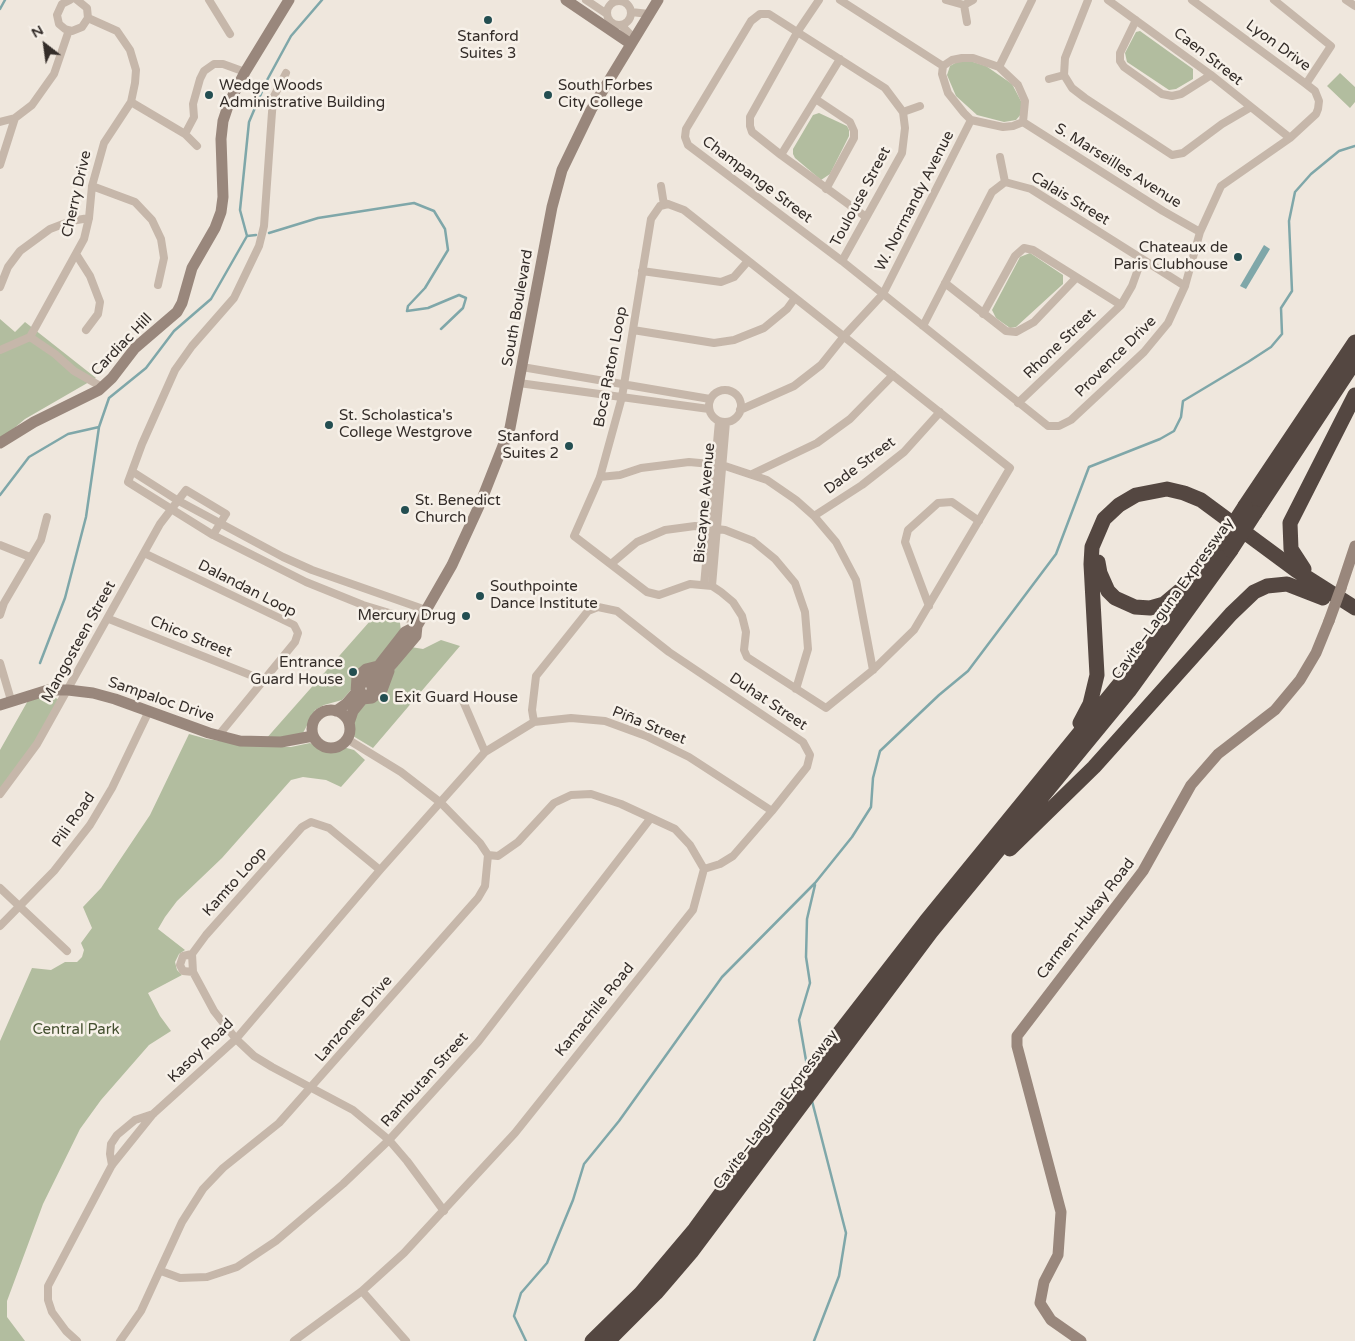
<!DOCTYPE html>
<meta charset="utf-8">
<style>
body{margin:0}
#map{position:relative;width:1355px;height:1341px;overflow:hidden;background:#efe7dd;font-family:"Varela Round",sans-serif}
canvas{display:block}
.north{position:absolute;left:20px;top:20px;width:50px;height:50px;-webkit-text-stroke:4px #f7f1e9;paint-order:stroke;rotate:330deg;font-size:14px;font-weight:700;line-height:20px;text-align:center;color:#342d29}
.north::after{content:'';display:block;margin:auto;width:18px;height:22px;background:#342d29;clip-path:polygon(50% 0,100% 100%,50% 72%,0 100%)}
</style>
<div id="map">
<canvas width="1355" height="1341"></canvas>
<div class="north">N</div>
</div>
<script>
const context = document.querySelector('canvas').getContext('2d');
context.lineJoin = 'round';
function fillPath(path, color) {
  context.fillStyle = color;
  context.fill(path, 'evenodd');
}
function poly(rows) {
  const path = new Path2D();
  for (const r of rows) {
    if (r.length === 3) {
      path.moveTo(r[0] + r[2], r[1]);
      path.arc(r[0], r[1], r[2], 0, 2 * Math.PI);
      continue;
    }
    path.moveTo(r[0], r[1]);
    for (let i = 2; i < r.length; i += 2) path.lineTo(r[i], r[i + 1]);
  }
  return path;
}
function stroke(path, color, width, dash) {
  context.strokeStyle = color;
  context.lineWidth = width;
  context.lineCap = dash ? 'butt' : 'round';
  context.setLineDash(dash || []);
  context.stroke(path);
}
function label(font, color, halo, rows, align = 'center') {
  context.font = font + ' "Varela Round",sans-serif';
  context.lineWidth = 5;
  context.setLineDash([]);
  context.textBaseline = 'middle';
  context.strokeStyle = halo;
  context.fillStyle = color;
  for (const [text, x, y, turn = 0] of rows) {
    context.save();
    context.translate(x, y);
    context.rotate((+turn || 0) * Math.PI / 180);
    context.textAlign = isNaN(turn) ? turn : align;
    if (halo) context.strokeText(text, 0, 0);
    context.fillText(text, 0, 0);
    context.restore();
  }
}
fillPath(poly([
 [1140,31,1193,69,1193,79,1176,89,1169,90,1127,62,1125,53,1136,32],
 [970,61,986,66,1012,84,1022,103,1022,113,1016,120,1004,122,977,115,956,96,947,75,950,66,957,62],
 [1340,73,1355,87,1355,102,1350,108,1327,86],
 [819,113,847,126,849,130,849,136,830,174,821,180,795,158,793,154,793,149,813,115],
 [1030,253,1063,275,1063,284,1016,327,1010,328,996,318,992,310,1020,257],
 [0,319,15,332,25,322,96,378,25,419,0,440],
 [378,612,396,618,400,623,401,631,384,653,342,700,324,705,315,710,303,733,265,740],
 [441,640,460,646,373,748,353,736,352,719,389,677,411,647,423,649],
 [47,694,60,700,36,743,0,790,0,750,30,697],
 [189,734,207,739,263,747,291,747,310,743,322,749,336,750,343,747,354,750,365,760,341,787,326,780,303,777,291,780,222,858,177,901,165,917,158,929,185,950,179,954,175,962,177,970,182,975,148,993,160,1016,171,1031,149,1045,101,1100,80,1129,43,1204,7,1301,7,1317,25,1341,0,1341,0,1041,32,968,51,970,65,962,77,962,82,957,84,950,81,943,92,928,83,907,101,888,150,815]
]), '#b2bd9f');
fillPath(poly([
 [1264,245,1270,249,1246,289,1240,286]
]), '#7fa7a9');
stroke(poly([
 [0,9,5,0],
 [269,233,318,218,414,203,434,211,445,229,448,250,425,288,408,306,407,311,428,308,459,295,466,298,463,308,441,329],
 [247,236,256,235],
 [0,495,29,457,68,434,99,427],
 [40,663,65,598,86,517,99,427,109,398,146,368,174,331,211,299,247,236,240,210,249,122,266,82,291,36,322,0],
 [807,1066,799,1020,810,983,806,957,807,919,815,885],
 [812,1101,846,1233,839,1276,814,1341],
 [526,1341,514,1316,521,1293,547,1263,573,1200,584,1164,619,1121,722,977,815,883,852,837,871,807,873,778,880,751,939,695,968,671,1056,554,1089,467,1160,439,1174,431,1181,417,1183,401,1248,362,1271,347,1282,334,1281,308,1292,291,1289,221,1295,192,1311,174,1339,151,1355,146]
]), '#7fa7a9', 2.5);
stroke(poly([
 [70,0,62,4,57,15,59,24,65,29,72,31,82,27,88,18,87,8,77,0],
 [209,0,230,34],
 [586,0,607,14],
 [819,0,798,31,750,117,750,126,752,132,781,155,866,217],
 [840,0,943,66],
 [946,0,964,5,973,0],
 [1088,0,1065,58,1064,75,1072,88,1085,98,1172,155,1183,153,1222,124,1251,107],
 [1108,0,1211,75,1290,138],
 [1274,0,1331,46,1306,84],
 [1346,0,1355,6],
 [619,13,12],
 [964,5,967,22],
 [631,12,649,14],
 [1136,20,1120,53,1120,61,1124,67,1162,94,1172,96,1181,94,1211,75],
 [621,25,634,38],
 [962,58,973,58,999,67,1018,85,1025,101,1023,122,1013,126,1003,127,971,120,964,113,948,93,942,74,943,66,952,60,962,58],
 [999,67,1032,0],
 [286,73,273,98,264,226,259,246,234,298,192,346,175,370,142,444,128,482,213,535,306,582,363,605,419,622],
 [1049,79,1064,75],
 [817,100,850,122,854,131,854,138,826,189],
 [131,102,185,134,197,146],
 [903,112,920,106],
 [0,122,15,118,32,105,54,74,69,30],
 [1023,122,1163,211,1200,232],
 [185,134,194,117,193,104,200,79,204,71,214,64,223,64,245,72],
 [781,155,840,59],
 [1000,157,1005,182],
 [0,165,15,118],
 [92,186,135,202,152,220,161,239,164,258,158,285],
 [661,186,664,205],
 [668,204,684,210,1010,468,914,630,873,670,826,708,747,657,744,650,746,632,742,616,733,602,721,592,712,586,690,584,659,595,647,592,574,536,600,477,622,397,651,219,660,206,668,204],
 [76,254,90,276,100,302,98,314,86,330],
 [842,261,902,153,905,128,903,112,885,88,769,14,760,14,751,21,686,129,685,137,688,145,842,261,1048,426,1059,426,1071,420,1144,352,1168,323,1185,286,1200,232,1221,186,1290,138,1316,114,1318,109,1319,101,1315,91,1306,84,1192,0],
 [642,271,721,282,734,277,748,261],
 [945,283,1006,331,1016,332,1034,322,1076,278],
 [0,287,8,267,20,251,50,229,71,221,89,218],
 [983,314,1015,256,1024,248,1033,250,1121,305],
 [923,326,992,192,1005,182,1031,189,1185,286],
 [633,330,714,343,734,340,764,328,787,309,795,298],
 [30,337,84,239,89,218,92,186,104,143,131,102,135,83,136,70,130,50,117,31,88,18],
 [0,350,30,337,55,354,74,371,102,387],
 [522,367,710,399],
 [519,383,709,409],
 [725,406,16],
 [1018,403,1121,305,1132,286,1141,261],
 [740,410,794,386,821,365,845,335,883,294,971,120],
 [133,472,177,500,283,557,312,570,426,610],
 [752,474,817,443,850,419,893,375],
 [600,477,620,475,641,468,689,462,722,465,767,480,796,500,814,516,836,542,856,580,873,670],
 [814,516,862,485,904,452,940,412],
 [0,545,30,557],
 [144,553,294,625,298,633,295,642,218,736],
 [611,564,637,542,665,530,695,526,709,528,725,530,753,541,775,559,795,583,805,612,808,649,796,689],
 [704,585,719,421],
 [712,586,726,422],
 [929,606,905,542,908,530,938,503,952,502,979,521],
 [0,615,4,603,41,540,47,517],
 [109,619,263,680],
 [0,663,11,700],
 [463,701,485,752],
 [534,722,532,710,536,676,588,611,598,607,617,611,669,652,803,742,810,755,807,767,772,811,733,856,720,864,704,869],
 [0,794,37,744,160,524,186,490,226,514,213,535],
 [380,870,329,828,311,822,302,827,206,935,192,954,193,972,214,1011,236,1039,254,1056,272,1067,353,1110,389,1140,407,1161,444,1211],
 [0,888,67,951],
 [0,926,54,871,90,825,112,788,148,713],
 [192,954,183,956,180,965,183,971,193,972],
 [112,1165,110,1154,111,1144,117,1135,135,1120,153,1114],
 [161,1271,180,1278,207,1277,237,1267,276,1241,343,1184,389,1140,478,1042,650,819],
 [362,1291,406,1341],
 [77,1341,66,1331,52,1312,48,1300,48,1286,112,1165,153,1114,236,1039,380,870,485,752,534,722,571,718,605,721,646,736,689,757,772,811],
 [120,1341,141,1311,182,1222,203,1189,223,1168,279,1123,478,898,485,886,488,855,480,843,441,803,401,772,347,739],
 [294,1341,362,1291,404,1253,515,1133,693,910,704,869,690,845,675,829,621,804,591,794,571,795,554,803,518,842,498,856,488,855]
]), '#c6b7aa', 8);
stroke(poly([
 [566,0,631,44],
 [0,443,34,422,99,390,112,378,135,348,177,312,182,303,192,268,215,228,221,212,223,197,221,139,223,121,229,103,245,72,289,0],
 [1341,588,1355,546],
 [378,666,366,669,357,677,356,693,362,699,372,698,382,690,389,671],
 [366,682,405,632,417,626],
 [372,688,416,636,417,626,452,565,480,504,510,428,552,207,562,170,591,110,658,0],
 [0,705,48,690,68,690,93,693,115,699,209,733,240,741,281,742,313,736],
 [331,729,19],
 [336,711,346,704,360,688],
 [349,723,353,711,366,695],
 [1081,1341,1051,1320,1040,1303,1044,1282,1058,1255,1061,1212,1017,1046,1017,1036,1143,871,1191,785,1218,754,1275,710,1300,680,1316,653,1329,621]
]), '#99877c', 11);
stroke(poly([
 [1245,506,1355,342],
 [1255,513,1355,361],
 [1098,562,1100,573,1108,591,1115,598,1135,607,1150,608,1164,604,1183,588],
 [1304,569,1291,549,1290,523,1355,395],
 [1080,723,1090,704,1097,675,1091,564,1092,547,1104,519,1119,505,1136,495,1167,489,1184,493,1201,500,1297,571,1355,608],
 [1010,849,1094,767,1231,614,1254,592,1267,586,1287,584,1323,598],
 [592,1341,641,1293,695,1229,822,1055,926,921,1148,649,1221,543],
 [608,1341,656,1293,692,1251,931,932,1129,691,1231,550]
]), '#544741', 15);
stroke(poly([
 [1329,621,1341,588]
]), '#99877c', 11);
stroke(poly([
 [1221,543,1245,506],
 [1231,550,1255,513]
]), '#544741', 15);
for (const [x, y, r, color] of [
 [488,20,5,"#234e51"],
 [209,95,5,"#234e51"],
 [548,95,5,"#234e51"],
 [1238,257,5,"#234e51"],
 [329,425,5,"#234e51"],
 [569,446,5,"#234e51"],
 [405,510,5,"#234e51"],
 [480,596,5,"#234e51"],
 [466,616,5,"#234e51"],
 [353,672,5,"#234e51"],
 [384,698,5,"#234e51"]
]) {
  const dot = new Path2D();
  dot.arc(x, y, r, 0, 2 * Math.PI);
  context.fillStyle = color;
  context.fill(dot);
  stroke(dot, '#f7f1e9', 2);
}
label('15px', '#342d29', '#f7f1e9', [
 ["Stanford",488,37,"center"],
 ["Suites 3",488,54,"center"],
 ["Wedge Woods",219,86],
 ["Administrative Building",219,103],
 ["South Forbes",558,86],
 ["City College",558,103],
 ["Chateaux de",1228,248,"right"],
 ["Paris Clubhouse",1228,265,"right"],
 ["St. Scholastica's",339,416],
 ["College Westgrove",339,433],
 ["Stanford",559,437,"right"],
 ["Suites 2",559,454,"right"],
 ["St. Benedict",415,501],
 ["Church",415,518],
 ["Southpointe",490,587],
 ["Dance Institute",490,604],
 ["Mercury Drug",456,616,"right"],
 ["Entrance",343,663,"right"],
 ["Guard House",343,680,"right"],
 ["Exit Guard House",394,698]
], 'left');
label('15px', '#342d29', '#f7f1e9', [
 ["Lyon Drive",1278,46,36],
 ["Caen Street",1208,57,38],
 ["S. Marseilles Avenue",1118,166,32],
 ["Champange Street",757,180,37],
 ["Cherry Drive",77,194,-77],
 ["Toulouse Street",861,197,-62],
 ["Calais Street",1070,199,31],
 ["W. Normandy Avenue",915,201,-63],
 ["South Boulevard",518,308,-80],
 ["Rhone Street",1060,344,-44],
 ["Cardiac Hill",122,345,-46],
 ["Provence Drive",1116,357,-45],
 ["Boca Raton Loop",611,367,-79],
 ["Dade Street",860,466,-37],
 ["Biscayne Avenue",705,503,-85],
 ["Dalandan Loop",247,589,27],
 ["Cavite–Laguna Expressway",1173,599,-54],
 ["Chico Street",191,637,22],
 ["Mangosteen Street",79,642,-61],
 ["Sampaloc Drive",161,700,19],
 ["Duhat Street",768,702,34],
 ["Piña Street",649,726,22],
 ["Pili Road",74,820,-55],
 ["Kamto Loop",235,882,-48],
 ["Carmen-Hukay Road",1086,919,-52],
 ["Kamachile Road",595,1010,-51],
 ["Lanzones Drive",354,1019,-49],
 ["Kasoy Road",201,1051,-44],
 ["Rambutan Street",425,1080,-48],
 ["Cavite–Laguna Expressway",776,1110,-53]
]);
label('15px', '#445030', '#f7f1e9', [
 ["Central Park",76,1030]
]);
</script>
